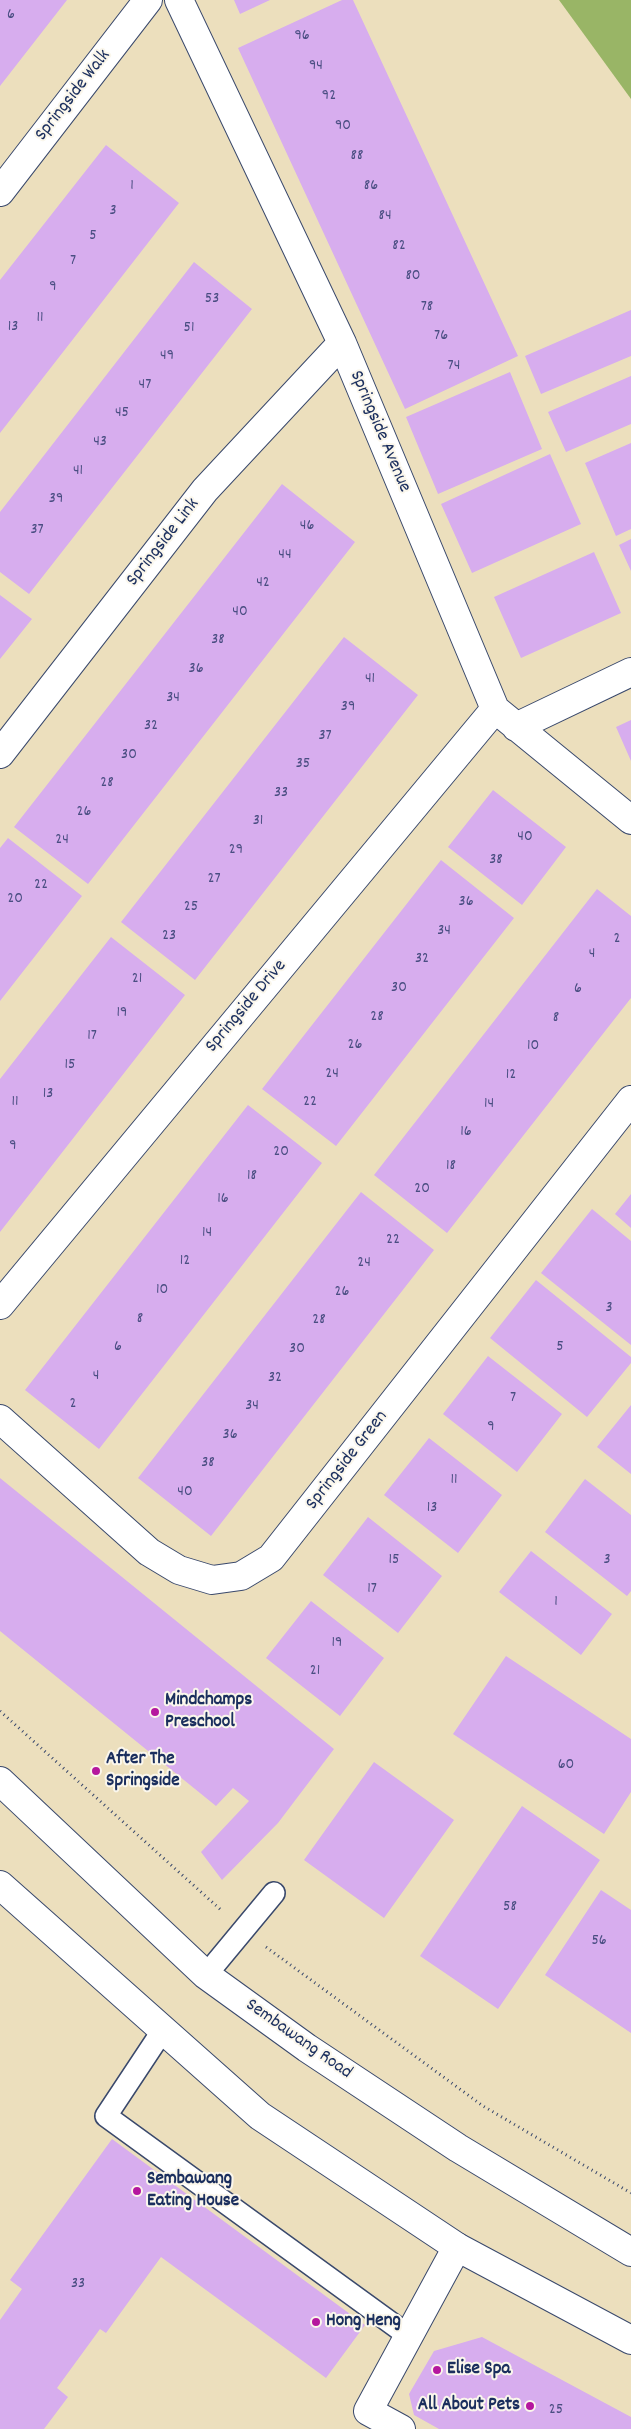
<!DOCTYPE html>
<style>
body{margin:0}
canvas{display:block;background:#ecdfbd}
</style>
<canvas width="631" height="2429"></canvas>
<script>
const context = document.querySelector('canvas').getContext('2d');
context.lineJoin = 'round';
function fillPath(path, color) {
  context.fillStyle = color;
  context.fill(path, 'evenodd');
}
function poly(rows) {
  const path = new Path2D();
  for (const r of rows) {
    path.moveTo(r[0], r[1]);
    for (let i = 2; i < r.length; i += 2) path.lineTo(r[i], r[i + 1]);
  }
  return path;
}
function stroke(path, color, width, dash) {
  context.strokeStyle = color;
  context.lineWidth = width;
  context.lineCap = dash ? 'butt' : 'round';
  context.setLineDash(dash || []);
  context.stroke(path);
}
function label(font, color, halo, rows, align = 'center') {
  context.font = font + ' Dekko,sans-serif';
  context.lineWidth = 4;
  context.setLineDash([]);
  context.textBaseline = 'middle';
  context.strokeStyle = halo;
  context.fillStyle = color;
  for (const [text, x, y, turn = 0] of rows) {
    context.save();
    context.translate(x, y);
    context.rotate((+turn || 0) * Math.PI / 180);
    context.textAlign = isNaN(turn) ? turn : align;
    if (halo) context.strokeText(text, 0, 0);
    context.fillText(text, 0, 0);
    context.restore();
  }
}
fillPath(poly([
 [559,0,631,0,631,99]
]), '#99b566');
fillPath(poly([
 [0,0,67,0,0,86],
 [234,0,270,0,240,14],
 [342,0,353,0,518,356,405,409,238,48],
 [106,145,179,203,0,433,0,280],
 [194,262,252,309,29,594,0,572,0,512],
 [631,310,631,356,541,394,525,356],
 [510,372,542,449,438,494,406,417],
 [631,376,631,424,566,452,548,412],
 [631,443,631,529,616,536,585,463],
 [550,454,581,524,472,573,441,504],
 [282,484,355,542,88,884,14,827],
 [631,539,631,571,619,545],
 [594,552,621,613,521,658,494,597],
 [0,595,32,619,0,659],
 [344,637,418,695,195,980,121,922],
 [631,720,631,761,616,727],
 [493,790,566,847,522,905,448,847],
 [8,838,82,896,0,1001,0,848],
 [441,860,514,918,336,1146,262,1089],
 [597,889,631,916,631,998,447,1233,374,1175],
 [111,937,185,995,0,1232,0,1079],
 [248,1105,322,1163,99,1449,25,1390],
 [361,1192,434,1250,211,1536,138,1478],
 [631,1194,631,1228,615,1214],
 [592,1209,631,1241,631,1345,541,1273],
 [536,1280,631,1357,631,1363,587,1417,490,1338],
 [488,1356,562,1414,517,1472,443,1414],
 [631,1405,631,1474,597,1447],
 [429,1438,502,1495,458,1553,384,1495],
 [0,1478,334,1749,278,1823,222,1880,201,1852,249,1801,233,1788,216,1806,0,1631],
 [585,1479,631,1515,631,1591,627,1596,545,1532],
 [368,1517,442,1576,398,1633,323,1575],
 [531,1551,612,1614,581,1655,499,1592],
 [311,1601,384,1658,340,1716,266,1658],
 [506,1656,631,1739,631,1792,604,1834,453,1734],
 [374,1762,454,1820,384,1918,304,1860],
 [522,1806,600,1860,498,2009,420,1956],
 [601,1890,631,1910,631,2033,545,1975],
 [112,2139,365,2325,326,2378,161,2257,106,2333,100,2329,57,2388,68,2397,44,2429,0,2429,0,2320,22,2289,10,2280],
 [482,2337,631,2417,631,2429,439,2429,414,2415,409,2394,434,2351]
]), '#d7adee');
const service = poly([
 [206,1975,274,1893],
 [163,2030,106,2116,409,2336]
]);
const minor = poly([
 [179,0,342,343,495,709,631,820],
 [0,192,148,0],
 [516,727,631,672],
 [0,754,205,490,342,343],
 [0,1305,495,709],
 [0,1419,149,1552,179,1570,212,1580,241,1576,271,1558,631,1100],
 [401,2429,368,2411,457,2247]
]);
const primary = poly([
 [0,1781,206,1975,307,2048,458,2148,631,2252],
 [0,1885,260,2116,457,2247,631,2340]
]);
stroke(service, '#3a496c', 24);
stroke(minor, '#3a496c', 30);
stroke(primary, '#3a496c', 30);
stroke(poly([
 [0,1711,221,1910],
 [266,1947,483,2106,631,2193]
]), '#3a496c', 3, [1, 4]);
stroke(service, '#fff', 21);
stroke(minor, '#fff', 28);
stroke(primary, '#fff', 28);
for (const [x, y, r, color] of [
 [155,1712,5,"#b5179e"],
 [96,1771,5,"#b5179e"],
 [137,2191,5,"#b5179e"],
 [316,2322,5,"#b5179e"],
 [437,2370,5,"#b5179e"],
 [530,2406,5,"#b5179e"]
]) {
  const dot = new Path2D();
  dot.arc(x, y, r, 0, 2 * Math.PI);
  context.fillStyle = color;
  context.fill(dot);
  stroke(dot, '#fbf7ec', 2);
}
label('16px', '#4a4e82', null, [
 ["6",11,16],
 ["96",302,37],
 ["94",316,67],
 ["92",329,97],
 ["90",343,127],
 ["88",357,157],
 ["1",132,187],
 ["86",371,187],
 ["3",113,212],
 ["84",385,217],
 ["5",93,237],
 ["82",399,247],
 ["7",73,262],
 ["80",413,277],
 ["9",53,288],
 ["53",212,300],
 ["78",427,308],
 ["11",40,319],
 ["13",13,328],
 ["51",189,329],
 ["76",441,337],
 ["49",167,357],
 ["74",454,367],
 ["47",145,386],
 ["45",122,414],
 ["43",100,443],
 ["41",78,472],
 ["39",56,500],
 ["46",307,527],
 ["37",37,531],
 ["44",285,556],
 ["42",263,584],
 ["40",240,613],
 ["38",218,641],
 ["36",196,670],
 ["41",370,680],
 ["34",173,699],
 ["39",348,708],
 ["32",151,727],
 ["37",325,737],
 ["30",129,756],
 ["35",303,765],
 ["28",107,784],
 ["33",281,794],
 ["26",84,813],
 ["31",258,822],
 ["40",525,838],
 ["24",62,841],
 ["29",236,851],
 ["38",496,861],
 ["27",214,880],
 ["22",41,886],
 ["20",15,900],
 ["36",466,903],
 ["25",191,908],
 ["34",444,932],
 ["23",169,937],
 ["2",617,940],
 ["4",592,955],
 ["32",422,960],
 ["21",137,980],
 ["30",399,989],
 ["6",578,990],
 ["19",122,1014],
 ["28",377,1018],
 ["8",556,1019],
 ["17",92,1037],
 ["26",355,1046],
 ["10",533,1047],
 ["15",70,1066],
 ["24",332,1075],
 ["12",511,1076],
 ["13",48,1095],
 ["11",15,1103],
 ["22",310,1103],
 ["14",489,1105],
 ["16",466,1133],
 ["9",13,1147],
 ["20",281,1153],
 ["18",451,1167],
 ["18",252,1177],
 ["20",422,1190],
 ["16",223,1200],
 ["14",207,1234],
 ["22",393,1241],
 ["12",185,1262],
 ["24",364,1264],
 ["10",162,1291],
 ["26",342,1293],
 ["3",609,1309],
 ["8",140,1320],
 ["28",319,1321],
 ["6",118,1348],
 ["5",560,1348],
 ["30",297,1350],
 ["4",96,1377],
 ["32",275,1379],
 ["7",513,1399],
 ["2",73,1405],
 ["34",252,1407],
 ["9",491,1428],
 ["36",230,1436],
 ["38",208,1464],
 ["11",454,1481],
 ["40",185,1493],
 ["13",432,1509],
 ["15",394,1561],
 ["3",607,1561],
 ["17",372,1590],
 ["1",556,1603],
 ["19",337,1644],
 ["21",315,1672],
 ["60",566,1766],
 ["58",510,1908],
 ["56",599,1942],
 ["33",78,2285],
 ["25",556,2411]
]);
label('19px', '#1b2f5e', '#fbf7ec', [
 ["Springside Walk",74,96,-52],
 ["Springside Avenue",379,432,67],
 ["Springside Link",164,543,-52],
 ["Springside Drive",247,1007,-50],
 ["Springside Green",348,1461,-52],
 ["Sembawang Road",298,2040,35]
]);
label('bold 19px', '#1b2f5e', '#fbf7ec', [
 ["Mindchamps",165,1701],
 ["Preschool",165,1723],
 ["After The",106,1760],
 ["Springside",106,1782],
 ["Sembawang",147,2180],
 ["Eating House",147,2202],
 ["Hong Heng",326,2322],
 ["Elise Spa",447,2370],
 ["All About Pets",520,2406,"right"]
], 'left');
</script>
